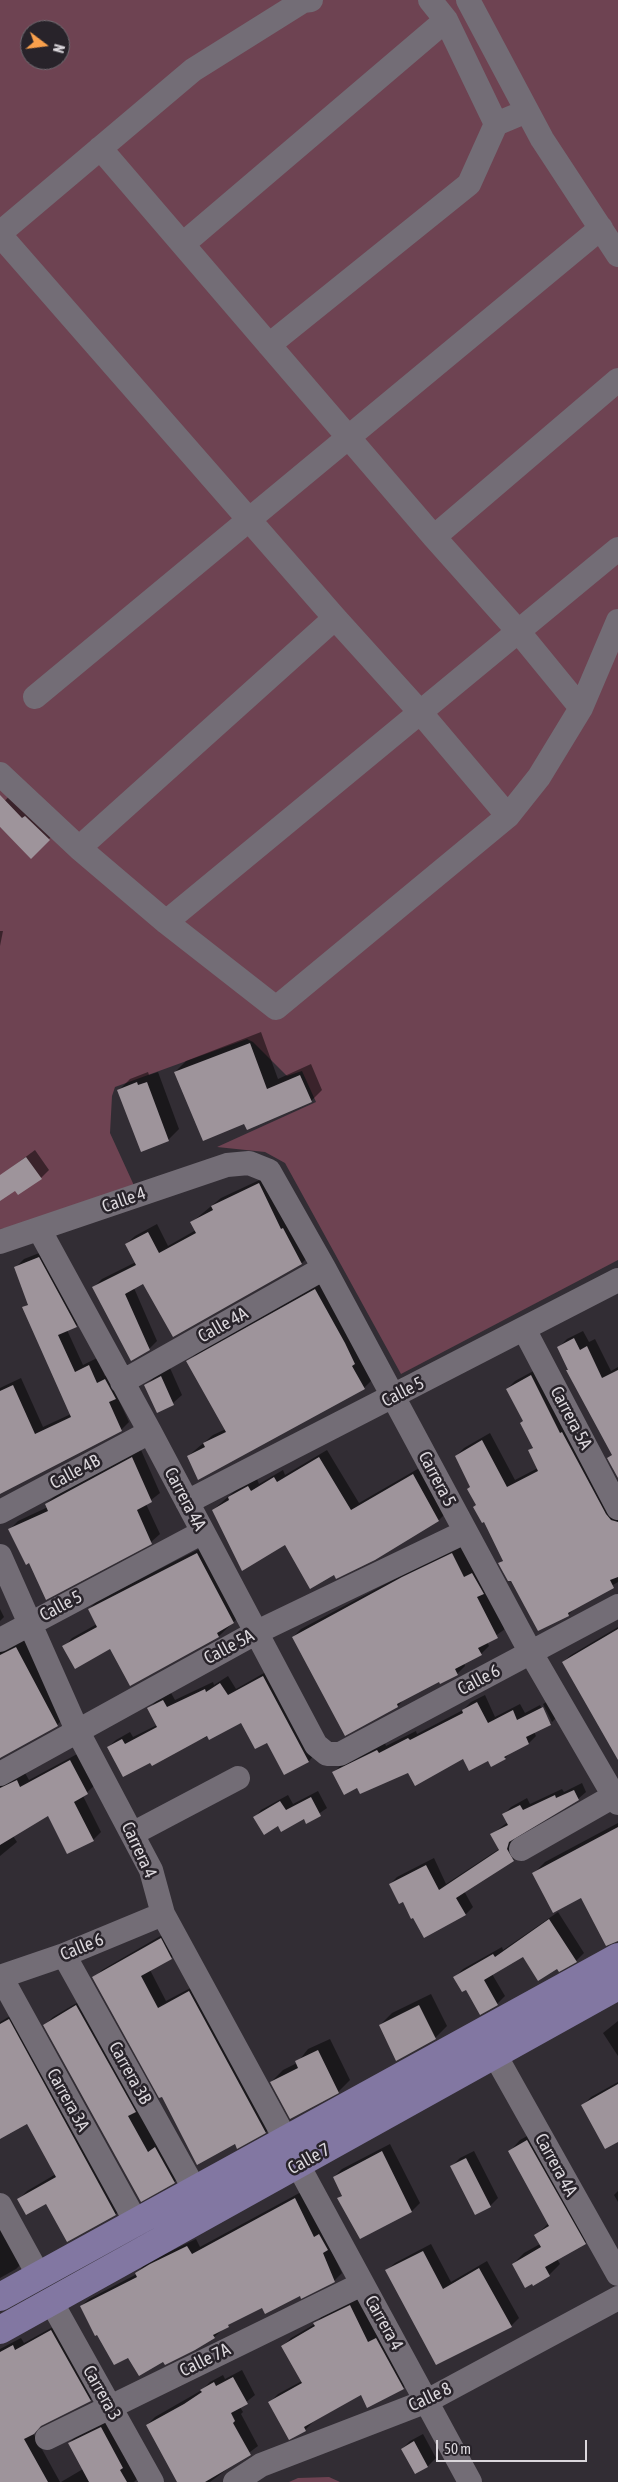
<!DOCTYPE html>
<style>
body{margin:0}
#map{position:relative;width:618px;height:2482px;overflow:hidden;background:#322d34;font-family:"Asap Condensed",sans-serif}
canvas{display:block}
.north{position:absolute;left:20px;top:20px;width:50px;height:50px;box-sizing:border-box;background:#28232a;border:1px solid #706b71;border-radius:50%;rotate:105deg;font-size:14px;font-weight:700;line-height:20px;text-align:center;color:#dbd7dc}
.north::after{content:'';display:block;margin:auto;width:18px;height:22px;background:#f9a04c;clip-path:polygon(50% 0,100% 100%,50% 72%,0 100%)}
.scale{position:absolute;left:436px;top:2440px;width:151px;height:22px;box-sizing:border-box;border:2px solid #dbd7dc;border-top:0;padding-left:6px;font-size:15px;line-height:18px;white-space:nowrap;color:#dbd7dc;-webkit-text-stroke:4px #28232a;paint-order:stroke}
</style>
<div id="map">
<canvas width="618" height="2482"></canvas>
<div class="north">N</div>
<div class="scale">50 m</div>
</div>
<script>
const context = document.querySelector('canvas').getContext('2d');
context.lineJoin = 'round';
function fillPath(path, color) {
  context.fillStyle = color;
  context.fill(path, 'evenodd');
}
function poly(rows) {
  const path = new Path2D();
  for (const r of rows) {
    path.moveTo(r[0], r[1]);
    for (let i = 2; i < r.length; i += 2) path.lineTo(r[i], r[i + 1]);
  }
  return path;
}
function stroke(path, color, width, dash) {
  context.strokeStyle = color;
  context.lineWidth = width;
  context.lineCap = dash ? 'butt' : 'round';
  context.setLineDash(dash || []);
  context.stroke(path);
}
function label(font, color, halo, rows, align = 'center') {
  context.font = font + ' "Asap Condensed",sans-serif';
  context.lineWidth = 5;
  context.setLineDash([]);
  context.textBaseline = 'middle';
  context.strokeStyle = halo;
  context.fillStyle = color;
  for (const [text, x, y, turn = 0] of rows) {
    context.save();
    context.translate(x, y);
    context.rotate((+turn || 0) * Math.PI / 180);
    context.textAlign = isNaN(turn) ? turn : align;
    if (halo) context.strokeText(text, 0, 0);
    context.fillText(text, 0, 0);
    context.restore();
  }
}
fillPath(poly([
 [0,0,618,0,618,1260,401,1374,285,1163,265,1152,217,1147,316,1102,302,1071,287,1076,253,1042,247,1039,115,1087,112,1096,110,1133,137,1192,15,1227,0,1229],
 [30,30,60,30,60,60,30,60],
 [329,2477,340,2482,289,2482,298,2478]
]), '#6e4352');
fillPath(poly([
 [13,792,57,831,31,857,0,827,0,806],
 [0,931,3,931,0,946],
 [261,1032,278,1079,311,1064,322,1090,311,1101,175,1072,186,1061],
 [148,1072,149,1075,158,1072,179,1129,168,1140,119,1090,130,1079],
 [35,1150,49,1170,41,1178,15,1189,0,1199,0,1176],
 [268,1176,310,1255,302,1263,144,1282,134,1288,157,1341,149,1349,94,1287,102,1279,136,1262,126,1244,135,1236,157,1224,168,1246,196,1230,192,1222,221,1198],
 [47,1250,84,1318,76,1326,67,1330,83,1365,97,1358,105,1376,114,1372,117,1396,129,1422,121,1430,0,1493,0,1388,21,1378,43,1427,71,1414,24,1308,29,1303,16,1267,24,1259],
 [324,1282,372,1380,364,1388,188,1456,213,1435,226,1429,188,1362,196,1354],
 [583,1331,589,1342,595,1339,611,1371,618,1367,618,1476,609,1458,613,1454,559,1347,567,1339],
 [170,1368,182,1395,173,1403,157,1411,146,1386,154,1377],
 [539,1368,618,1509,618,1582,577,1606,568,1615,539,1629,500,1563,503,1560,456,1456,464,1448,490,1433,515,1480,538,1468,529,1451,534,1446,524,1421,507,1389,515,1381],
 [141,1450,160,1493,146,1504,160,1534,151,1542,47,1598,30,1561,9,1530,18,1521,48,1507,46,1504,55,1496],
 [327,1450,359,1503,421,1467,447,1512,439,1520,374,1559,334,1573,286,1544,213,1510,237,1489,257,1479,259,1484,283,1470,285,1475],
 [205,1546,242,1614,219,1636,131,1685,110,1648,64,1647,72,1638,97,1624,89,1609,97,1601],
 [461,1546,473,1570,481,1566,505,1629,487,1642,489,1646,481,1654,464,1663,465,1666,457,1674,439,1680,406,1697,398,1706,293,1637,301,1629,412,1570],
 [0,1609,4,1617,0,1621],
 [618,1627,618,1735,563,1662,571,1655],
 [24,1640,65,1717,57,1725,0,1757,0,1643],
 [271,1669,316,1753,309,1761,284,1773,268,1741,242,1722,150,1761,108,1747,116,1740,130,1732,133,1737,157,1725,149,1709,156,1701,171,1693,175,1700,213,1682,214,1685,228,1676,236,1689],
 [485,1695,495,1717,520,1704,525,1713,540,1705,549,1723,552,1723,534,1732,536,1736,529,1743,511,1752,505,1758,463,1758,357,1787,334,1772,341,1765,385,1743,386,1746,416,1731,417,1734,463,1710,471,1702],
 [550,1700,558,1716,552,1722,543,1704],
 [79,1753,95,1785,83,1796,101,1832,93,1840,68,1852,49,1815,13,1836,17,1842,0,1856,0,1777,25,1773,29,1780],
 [582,1783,586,1792,578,1799,515,1837,514,1842,521,1853,513,1860,464,1891,473,1907,466,1914,425,1936,403,1900,390,1884,397,1877,434,1858,446,1884,499,1849,492,1834,508,1822,504,1814,511,1807,527,1798,530,1804,562,1789,564,1792],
 [318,1791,327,1808,307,1822,304,1817,255,1817,261,1810,288,1795,293,1804],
 [618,1823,618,1940,582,1897,534,1873,545,1862],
 [558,1912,584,1953,576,1961,560,1970,523,1955,492,1974,505,1996,497,2004,466,1988,455,1977,463,1969,502,1947,503,1950],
 [169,1931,179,1950,171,1958,150,1970,166,2001,198,1984,274,2124,266,2132,237,2147,94,1978,102,1970],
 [431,1994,447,2026,435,2038,380,2025,392,2013],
 [85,1998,183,2174,174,2182,141,2200,45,2025,53,2017],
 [17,2012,124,2206,116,2214,68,2240,47,2202,19,2199,27,2191,56,2174,28,2122,0,2138,0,2022],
 [618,2021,618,2056,603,2033],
 [330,2039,350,2080,338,2092,271,2082,283,2070,297,2063,308,2049],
 [618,2082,618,2141,582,2106,591,2097],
 [538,2130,596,2233,585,2243,557,2259,560,2264,549,2275,513,2264,524,2253,540,2244,536,2235,549,2223,510,2151,520,2140],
 [390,2144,420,2203,412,2211,361,2238,338,2199,343,2194,334,2177,342,2169],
 [474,2151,498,2198,490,2206,452,2166,460,2158],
 [303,2191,342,2273,334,2281,263,2306,233,2321,214,2337,164,2361,129,2356,81,2306,89,2299,137,2274,144,2265,159,2257,196,2239,200,2247],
 [618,2191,618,2202,614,2195],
 [0,2215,26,2259,16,2269,0,2278],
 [431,2244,451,2282,487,2261,519,2318,511,2326,437,2364,387,2270,395,2263],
 [358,2298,411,2380,403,2388,361,2394,313,2422,305,2430,270,2402,278,2394,302,2381,283,2346,291,2338,315,2324,323,2315],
 [60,2323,98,2392,90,2400,43,2423,33,2433,60,2482,0,2482,0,2349,21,2338,24,2343],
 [242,2370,255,2395,240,2407,243,2412,241,2414,258,2446,210,2482,179,2482,147,2425,155,2417,202,2390,210,2382,223,2375,225,2379],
 [109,2420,137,2479,134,2482,61,2482,83,2469,69,2443,77,2435],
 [423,2434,436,2458,428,2466,415,2473,402,2449,410,2441]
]), '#0007');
fillPath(poly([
 [0,795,22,818,25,816,50,840,31,859,0,827],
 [250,1043,267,1089,300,1075,312,1102,247,1130,244,1124,203,1141,174,1072],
 [137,1082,138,1085,147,1082,169,1141,141,1152,117,1090],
 [26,1157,42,1179,18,1195,15,1191,0,1201,0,1175],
 [259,1183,281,1229,283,1228,302,1264,173,1337,143,1284,125,1294,150,1350,131,1361,92,1287,136,1265,125,1244,148,1232,159,1253,196,1233,190,1222,213,1210,211,1206],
 [39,1257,77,1327,58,1335,75,1372,89,1365,97,1383,105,1379,116,1399,109,1402,122,1431,0,1494,0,1391,13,1385,35,1434,71,1417,22,1307,28,1305,14,1267],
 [315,1289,345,1343,355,1364,352,1366,365,1389,198,1480,187,1456,205,1447,203,1443,226,1432,186,1361],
 [574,1338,580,1350,587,1346,602,1378,618,1370,618,1478,607,1458,612,1455,566,1370,568,1370,557,1347],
 [531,1375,560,1433,562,1432,606,1514,611,1520,618,1522,618,1577,610,1580,614,1588,568,1613,569,1616,538,1631,511,1581,508,1581,498,1563,503,1561,484,1522,482,1523,473,1507,476,1505,467,1489,470,1487,455,1456,482,1440,507,1487,538,1471,528,1450,533,1448,520,1423,523,1421,506,1389],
 [161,1376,174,1405,157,1413,144,1385],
 [132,1457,152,1502,137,1510,152,1544,46,1600,29,1563,26,1565,8,1529,48,1511,45,1504],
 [319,1457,351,1510,413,1474,439,1521,375,1560,336,1579,334,1575,310,1589,285,1545,242,1571,212,1510,229,1500,228,1497,248,1486,251,1491,274,1477,277,1482],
 [197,1553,234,1623,217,1633,219,1637,130,1686,110,1649,75,1669,62,1646,97,1627,88,1609],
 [452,1553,464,1577,472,1573,484,1594,477,1597,498,1638,478,1648,482,1655,455,1669,458,1675,440,1684,439,1682,397,1704,398,1707,345,1736,292,1637,402,1577],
 [618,1629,618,1760,562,1662],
 [16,1647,58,1726,0,1758,0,1655],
 [263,1676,309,1762,284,1775,267,1743,255,1749,241,1723,209,1740,207,1736,152,1766,150,1763,123,1777,107,1747,122,1739,125,1744,157,1727,147,1708,163,1700,167,1707,205,1689,206,1692,220,1683,228,1695],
 [477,1702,488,1723,513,1710,517,1720,543,1707,551,1725,526,1737,529,1744,504,1757,506,1759,491,1767,488,1761,469,1771,463,1759,415,1786,408,1773,360,1794,357,1788,344,1795,332,1772,377,1750,379,1753,408,1738,410,1740,463,1713,462,1710],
 [70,1760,88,1794,74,1802,94,1841,67,1854,48,1816,0,1845,0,1788,17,1780,20,1787],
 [574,1790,579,1800,509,1842,507,1849,514,1861,456,1898,466,1915,424,1938,413,1918,411,1919,403,1902,399,1904,389,1884,426,1865,439,1890,499,1850,490,1834,508,1825,502,1814,520,1805,523,1810,555,1795,556,1798],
 [311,1797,321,1816,306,1824,304,1819,281,1832,278,1826,264,1835,253,1817,280,1801,286,1810],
 [618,1827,618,1941,606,1946,581,1898,553,1913,532,1873],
 [549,1919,577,1962,559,1972,557,1969,538,1981,523,1957,484,1980,498,2005,480,2015,466,1990,462,1992,453,1977,493,1954,495,1957],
 [161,1938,172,1959,141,1976,158,2008,189,1991,266,2133,237,2149,235,2144,197,2165,162,2097,159,2098,92,1977],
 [76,2005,136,2112,128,2116,148,2152,155,2147,175,2183,141,2202,43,2025],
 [419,2005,436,2039,396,2061,379,2025],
 [9,2019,116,2215,67,2242,46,2204,26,2215,17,2199,56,2177,27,2124,0,2139,0,2024],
 [318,2050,339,2093,290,2119,270,2082,298,2068,295,2061],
 [618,2084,618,2142,605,2149,581,2105],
 [527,2140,586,2244,545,2267,550,2276,533,2286,532,2284,525,2288,512,2264,541,2247,534,2235,549,2226,508,2151],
 [382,2151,412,2212,360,2239,337,2198,342,2196,333,2177],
 [466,2158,491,2207,475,2215,450,2166],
 [295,2198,314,2237,319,2234,328,2250,323,2253,335,2282,301,2299,300,2296,265,2314,262,2308,228,2325,229,2327,213,2335,215,2338,195,2350,165,2365,163,2362,139,2376,128,2358,114,2365,97,2335,95,2336,80,2306,137,2277,135,2273,150,2264,187,2246,192,2254],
 [423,2251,443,2289,479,2268,512,2327,436,2365,385,2270],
 [350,2305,368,2342,376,2338,404,2389,367,2408,361,2395,304,2427,306,2431,289,2440,268,2402,302,2383,281,2346,315,2326,313,2323],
 [51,2330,91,2401,41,2426,34,2434,24,2439,48,2482,0,2482,0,2352,13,2345,15,2350],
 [233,2377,248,2404,231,2413,235,2421,233,2423,251,2455,205,2482,177,2482,146,2425,184,2404,202,2392,200,2390,214,2382,216,2386],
 [101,2427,123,2468,120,2470,127,2482,89,2482,68,2443],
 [414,2441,428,2467,415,2474,401,2449]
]), '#9e949b');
stroke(poly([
 [430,0,446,20,496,124],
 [468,0,542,139,618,255],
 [100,148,434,537,518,631,581,708],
 [0,233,193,70,303,1,311,0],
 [0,235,335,618,420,712,508,816],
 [183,244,446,20],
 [269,345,469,184,496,124,527,111],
 [434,537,618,380],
 [35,697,601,228],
 [0,774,79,848,166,922,276,1008,508,816,539,777,581,708,618,621],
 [79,848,335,618],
 [166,922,618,549],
 [39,1229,150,1432,316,1745,327,1754,340,1754,618,1606],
 [0,1242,227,1165,249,1163,269,1171,324,1268,531,1653,618,1803],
 [524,1329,618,1508],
 [122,1382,324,1268],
 [187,1502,618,1280],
 [0,1512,150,1432],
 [0,1556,77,1730,151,1870,163,1914,286,2140],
 [0,1640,203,1532],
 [0,1774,257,1632,465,1532],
 [132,1834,238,1778],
 [521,1849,614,1796],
 [64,1955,195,2190],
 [0,1977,64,1955,163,1914],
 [1,1977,136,2222],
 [495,2055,618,2274],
 [298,2165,470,2482],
 [0,2205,39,2276],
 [52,2303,152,2482],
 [47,2438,362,2284],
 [235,2482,261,2465,427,2401,618,2298]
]), '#736d76', 24);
stroke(poly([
 [0,2297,618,1957],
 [0,2330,618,1986]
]), '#8277a2', 28);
label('18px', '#dbd7dc', '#28232a', [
 ["Calle 4",124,1200,-19],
 ["Calle 4A",223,1325,-29],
 ["Calle 5",403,1392,-27],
 ["Carrera 5A",571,1418,62],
 ["Calle 4B",75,1472,-28],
 ["Carrera 5",437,1479,62],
 ["Carrera 4A",185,1499,62],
 ["Calle 5",61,1606,-28],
 ["Calle 5A",229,1647,-28],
 ["Calle 6",479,1680,-28],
 ["Carrera 4",139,1850,65],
 ["Calle 6",82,1947,-22],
 ["Carrera 3B",130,2073,61],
 ["Carrera 3A",68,2100,61],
 ["Calle 7",309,2159,-29],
 ["Carrera 4A",556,2165,61],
 ["Carrera 4",384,2323,61],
 ["Calle 7A",205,2360,-26],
 ["Carrera 3",102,2393,61],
 ["Calle 8",430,2397,-25]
]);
</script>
